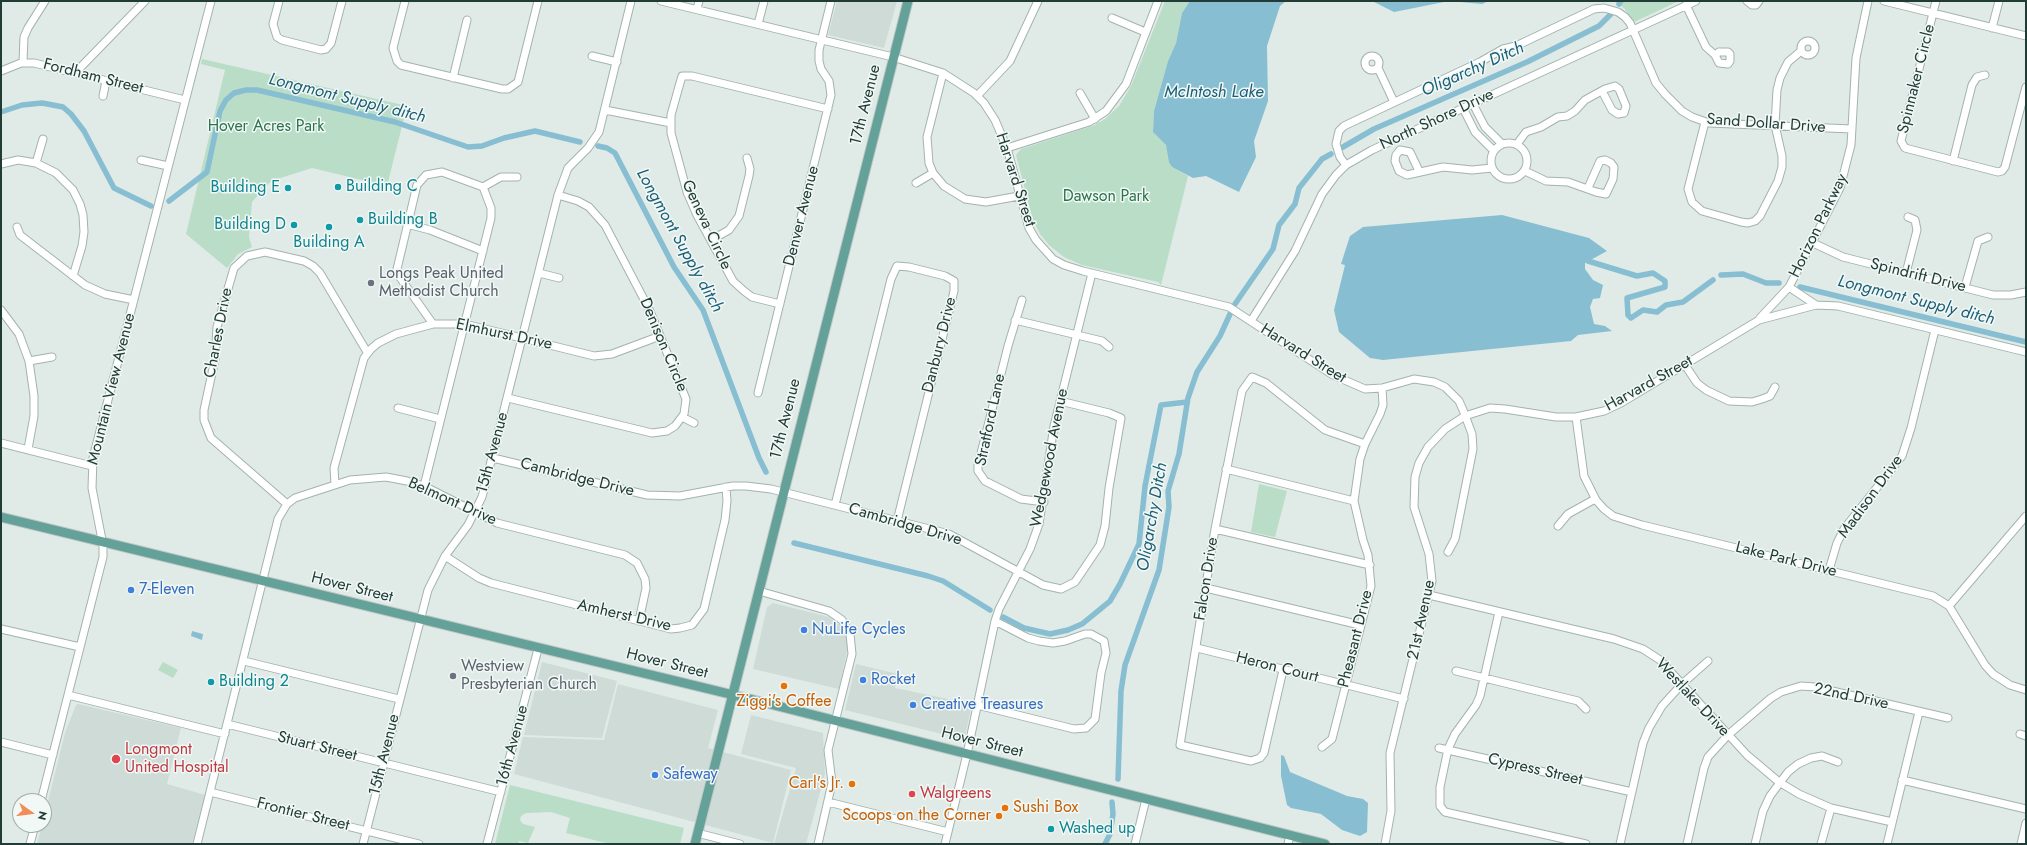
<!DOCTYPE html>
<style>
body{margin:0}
#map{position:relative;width:2027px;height:845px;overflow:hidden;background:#e0ebe7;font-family:Jost,sans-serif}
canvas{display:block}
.frame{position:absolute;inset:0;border:2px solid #213c37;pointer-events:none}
.north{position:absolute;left:12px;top:793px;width:40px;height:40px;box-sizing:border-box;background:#f1f8f5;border:1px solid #9eada9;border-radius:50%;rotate:104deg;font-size:11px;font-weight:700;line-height:16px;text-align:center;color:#213c37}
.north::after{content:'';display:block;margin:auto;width:14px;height:18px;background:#f38d57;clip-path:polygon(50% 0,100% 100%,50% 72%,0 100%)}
</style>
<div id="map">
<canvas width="2027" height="845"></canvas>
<div class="frame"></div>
<div class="north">N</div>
</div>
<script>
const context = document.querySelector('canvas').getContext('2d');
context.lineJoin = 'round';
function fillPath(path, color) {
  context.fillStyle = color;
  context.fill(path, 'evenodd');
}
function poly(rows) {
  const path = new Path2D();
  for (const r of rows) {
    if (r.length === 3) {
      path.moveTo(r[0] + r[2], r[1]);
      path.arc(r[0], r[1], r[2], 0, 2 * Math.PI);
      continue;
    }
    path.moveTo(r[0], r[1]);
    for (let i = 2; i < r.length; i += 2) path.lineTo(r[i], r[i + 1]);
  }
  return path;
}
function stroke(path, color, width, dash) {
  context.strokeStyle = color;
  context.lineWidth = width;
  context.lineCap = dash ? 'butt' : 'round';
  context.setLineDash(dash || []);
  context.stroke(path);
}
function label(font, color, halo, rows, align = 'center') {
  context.font = font + ' Jost,sans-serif';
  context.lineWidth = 3;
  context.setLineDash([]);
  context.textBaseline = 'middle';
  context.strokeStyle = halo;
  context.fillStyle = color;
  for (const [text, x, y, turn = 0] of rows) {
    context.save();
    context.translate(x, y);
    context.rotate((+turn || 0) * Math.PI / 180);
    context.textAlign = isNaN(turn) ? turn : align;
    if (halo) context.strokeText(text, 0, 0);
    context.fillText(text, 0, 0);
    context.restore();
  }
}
fillPath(poly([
 [837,1,897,1,884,48,828,35],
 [773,603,829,617,841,627,846,636,848,646,839,689,753,669,767,607],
 [542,662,617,681,602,738,524,735],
 [856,664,898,674,895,688,972,704,965,736,962,739,845,710],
 [618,684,718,710,708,748,791,770,773,843,514,774,523,737,604,740],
 [78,704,181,728,167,784,205,795,192,844,37,844,42,825,44,825,44,817,65,733,76,705],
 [751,715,823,733,825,774,806,844,774,844,796,768,741,754]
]), '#cedbd7');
fillPath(poly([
 [1165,1,1190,1,1182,13,1176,43,1168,61,1154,111,1153,132,1166,145,1172,167,1188,176,1161,285,1158,282,1082,265,1064,257,1049,245,1040,234,1033,220,1016,155,1021,149,1095,125,1105,119,1119,106,1131,86],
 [1607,1,1679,1,1634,22,1624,8,1615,2,1606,2],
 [202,59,407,106,387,186,312,168,271,181,252,202,249,237,252,247,238,254,227,268,186,234,225,70,201,64],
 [1259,484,1287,491,1275,537,1251,532],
 [163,662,178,670,173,678,158,670],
 [510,785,684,828,680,844,610,844,566,833,570,818,551,812,526,813,521,816,520,820,523,824,535,827,528,843,519,841,518,844,495,844]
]), '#b9ddc6');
fillPath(poly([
 [1190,1,1286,1,1280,6,1267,46,1268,101,1254,141,1256,157,1239,192,1206,176,1193,178,1172,167,1169,162,1166,145,1153,132,1154,111,1168,61,1176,43,1182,13],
 [1372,1,1489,1,1482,4,1449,1,1394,12],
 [1502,215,1589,238,1607,251,1585,263,1585,269,1593,280,1603,285,1600,298,1593,299,1590,307,1594,324,1605,326,1612,331,1578,335,1571,341,1383,360,1370,358,1339,332,1334,310,1345,265,1341,264,1350,236,1363,227],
 [192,631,203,634,202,640,191,636],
 [1281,755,1284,756,1290,772,1347,796,1363,799,1368,803,1367,832,1360,836,1342,830,1321,814,1291,808,1287,805,1281,776]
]), '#87bed1');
stroke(poly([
 [1619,4,1621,1],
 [1,112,22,105,42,103,63,107,71,114,84,131,114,188,151,206],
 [598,146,607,148,615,153,674,267,703,310,759,458,766,472],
 [1343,147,1374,129,1527,62,1599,26,1611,14],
 [169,201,207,172,220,111,226,100,234,93,246,90,257,90,395,122,468,147,482,146,504,138,535,131,580,142],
 [1588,261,1637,276,1653,273,1665,281,1665,287,1627,298,1628,315,1631,318,1643,310,1657,312,1666,305,1683,302,1713,280],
 [1721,275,1743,274,1766,283,1779,283],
 [1800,287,2026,342],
 [1235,304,1273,249,1279,225,1295,204,1299,188,1322,159,1331,154],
 [794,543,928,576,943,581,990,610],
 [1003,617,1024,628,1050,634,1068,630,1082,624,1110,601,1120,584,1139,544,1145,486,1161,405,1187,402],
 [1118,779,1121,691,1125,665,1159,570,1169,507,1168,491,1179,454,1188,398,1197,372,1220,336,1230,314],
 [1105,844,1110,834,1113,814,1112,802]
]), '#87bed1', 5.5);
const minor = poly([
 [279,1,273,24,277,37,282,40,321,50,326,49,331,43,342,1],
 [405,1,393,48,397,61,401,65,502,89,508,89,518,82,538,1],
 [661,1,893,57,943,73,974,93,984,103,995,120,1007,148,1029,228,1036,240,1053,259,1064,265,1083,271,1229,307,1333,375,1365,389,1382,388,1414,379,1434,382,1445,387,1459,401,1463,410,1472,434,1473,449,1455,539,1448,552],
 [1747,1,1752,5,1756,5,1759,1],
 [1884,1,2026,36],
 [1936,1,1901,141,1905,148,1998,172,2002,171,2005,167,2026,87],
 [1686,5,1706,47,1715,55],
 [697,9,699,1],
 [1112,18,1145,32],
 [758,24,764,1],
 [1992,28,1999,1],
 [1808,48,7],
 [1719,52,1728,52,1730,54,1730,61,1728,64,1719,63,1715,55,1719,52],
 [1372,63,7],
 [592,56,617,62],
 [23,62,24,37,28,28,45,1],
 [1378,68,1394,102],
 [1,71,21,63,34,63,185,100],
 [75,73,145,1],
 [943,73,927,137,929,163,933,173,944,186,965,199,986,202,1019,196],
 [453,78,467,20],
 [1080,93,1095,119],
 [103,96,106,81],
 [977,96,1010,61,1038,1],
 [1473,104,1485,127,1502,144],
 [1463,108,1475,132,1494,151],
 [605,110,671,123],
 [1705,122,1688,189,1692,202,1702,211,1741,222,1748,223,1755,221,1760,216,1778,181,1782,167,1782,156,1775,125,1777,90,1780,78,1788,62,1801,51],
 [1509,161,18],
 [1517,144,1526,132,1541,127,1558,117,1567,116,1575,111,1585,100,1605,89,1615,86,1619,89,1626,106,1624,113,1618,114,1612,110,1602,91],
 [1007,148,1089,122,1106,111,1126,84,1158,1],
 [141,160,168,166],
 [1953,161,1972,85,1977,77,1985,75],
 [36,163,43,139],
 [1,164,18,160,36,163,56,173,73,190,80,204,83,215,84,232,82,246,73,276],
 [1346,165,1340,157,1336,144,1339,131,1344,126,1480,62,1503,49,1516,46,1594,9,1604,8,1618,12,1625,17,1630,23,1656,83,1665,94,1682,111,1692,117,1709,123,1852,129],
 [1419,171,1410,152,1400,150,1396,155,1395,161,1399,171,1407,175,1443,167,1472,170,1492,168],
 [1525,171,1546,181,1568,182,1596,192,1606,194,1613,179,1614,167,1611,163,1605,160,1600,161,1588,188],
 [916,183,933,173],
 [483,187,501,177,517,177],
 [407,224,430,230,483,251],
 [17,227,20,235,85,285,105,294,134,300],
 [711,240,729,230,739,216,749,176,750,169,747,158],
 [1813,243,1843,257,1993,295,2011,295,2026,292],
 [539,273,559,278],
 [1906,273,1917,230,1915,220,1908,217],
 [1789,287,1816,305],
 [1965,287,1978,241,1988,237],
 [1022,300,1008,346,978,465,978,471,985,481,1021,499,1044,502],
 [780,304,752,297,744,291,733,281,697,215,687,192,671,133,671,115,678,90,682,76,692,76,828,109],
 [1,310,19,334,29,361,34,396,34,416,28,449],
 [1760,318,1789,287,1840,188,1851,145,1856,58,1868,1],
 [1015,320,1102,341,1109,347],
 [1251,321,1295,251,1322,194,1336,175,1346,165,1372,150,1696,1],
 [29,361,52,357],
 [1685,365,1697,383,1706,390,1729,401,1752,402,1762,399,1770,396,1775,387],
 [758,393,831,95,829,81,821,69,819,61,819,50,831,1],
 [508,398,652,433,667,431,675,426,684,414,686,399,649,309,605,225,589,207,578,201,558,195],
 [398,408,440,419],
 [682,417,694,423],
 [1576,417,1584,476,1596,500,1604,509,1613,516,1642,525,1933,596,1949,606,1985,665,1993,674,2010,685,2026,690],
 [1,443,92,466],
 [493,458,647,495,680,496,733,486,746,486,771,489,949,534,1043,585,1061,589,1075,582,1100,545,1105,526,1109,488,1121,418,1109,413,1060,401],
 [1226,469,1354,501],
 [335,484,334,468,364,358,371,349,378,343,396,334,433,324,465,324,594,356,612,354,660,336],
 [424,486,491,218,491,208,483,187,442,172,426,175,417,185,397,269,399,276,433,324],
 [287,504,211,438,204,420,204,410,215,359,217,327,234,268,247,256,265,252,304,261,313,266,320,273,367,352],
 [835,505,891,279,897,266,909,267,945,276,954,281,954,291,897,521],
 [1558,526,1568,514,1595,499],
 [1215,529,1370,565],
 [445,556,479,578,491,583,671,629,680,628,692,625,704,609,725,520,727,501,726,487],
 [1829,570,1837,543,1844,529,1902,456,1911,428,1935,330],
 [1206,588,1360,625],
 [759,591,829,611,842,620,850,634,852,654,828,750,832,783,818,844],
 [1429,595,1614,639,1643,649,1660,660,1747,755,1779,782,1799,794,1831,808,1892,822],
 [1949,606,2026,516],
 [1499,612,1480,696,1476,705,1455,734,1448,749,1440,787,1440,806,1445,812,1586,844],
 [1,629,80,647],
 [1197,648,1404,699],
 [244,661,399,699],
 [1283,670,1264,753,1260,758,1251,761,1180,745,1215,529,1242,391,1252,377,1266,383,1325,430,1365,444],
 [1456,671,1578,701,1586,709],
 [68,695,225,734],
 [977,705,1074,729,1086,728,1095,719,1101,673,1106,653,1104,641,1091,634,1085,634,1065,641,1053,643,1039,641,1028,638,995,621],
 [227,724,501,792],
 [2020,734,2026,736],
 [1,742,53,755],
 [1322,747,1332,739,1371,586,1368,555,1363,540,1354,501,1360,459,1365,444,1380,414,1383,405,1382,388],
 [1439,748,1632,792],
 [1902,780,2026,809],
 [210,792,419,844],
 [41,801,103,557,103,545,92,488,93,458,211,1],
 [828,802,948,832],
 [697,833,740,844],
 [30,844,35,825],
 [197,844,278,519,287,504,295,498,350,480,386,477,407,481,424,486,497,523,625,555,637,563,645,579,646,588,639,621],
 [363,844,428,590,445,556,468,525,482,497,558,195,568,168,588,148,599,132,631,1],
 [487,844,538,649],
 [945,844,967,754,995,621,999,609,1030,549,1039,524,1054,426,1092,273],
 [1135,844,1146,799],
 [1288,844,1290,835],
 [1385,844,1391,811,1390,753,1432,581,1429,554,1414,507,1415,477,1419,463,1428,447,1445,429,1465,416,1490,408,1505,409,1556,417,1576,417,1604,411,1621,403,1759,320,1816,305,1838,306,2026,352],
 [1620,844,1643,743,1649,728,1662,706,1682,684,1708,661],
 [1687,844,1704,768,1708,757,1728,735,1771,698,1781,692,1801,686,1815,687,1948,718],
 [1755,844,1763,811,1770,796,1788,772,1798,764,1811,758,1822,756,1838,762],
 [1821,844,1831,808],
 [1887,844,1919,712],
 [2021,844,2026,823]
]);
const major = poly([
 [1,517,746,698,1325,844],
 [695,844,908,1]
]);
stroke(minor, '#a3b3af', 9);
stroke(major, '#c1c8c7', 11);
stroke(minor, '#fff', 7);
stroke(major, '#64a198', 9);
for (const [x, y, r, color] of [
 [338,187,4,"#0f9aa8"],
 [288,188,4,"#0f9aa8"],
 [360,220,4,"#0f9aa8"],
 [294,225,4,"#0f9aa8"],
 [329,227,4,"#0f9aa8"],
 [371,283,4,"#6b7280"],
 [131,590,4,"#3f7fe0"],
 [804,630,4,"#3f7fe0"],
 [453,676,4,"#6b7280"],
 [863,680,4,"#3f7fe0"],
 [211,682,4,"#0f9aa8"],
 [784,686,4,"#e8710a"],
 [913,705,4,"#3f7fe0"],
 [116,759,5,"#e0444e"],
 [655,775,4,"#3f7fe0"],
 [852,784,4,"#e8710a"],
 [912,794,4,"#e0444e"],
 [1005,808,4,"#e8710a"],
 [999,816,4,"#e8710a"],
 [1051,829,4,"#0f9aa8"]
]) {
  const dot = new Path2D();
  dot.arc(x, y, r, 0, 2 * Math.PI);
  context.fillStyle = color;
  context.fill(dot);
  stroke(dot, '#f1f8f5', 1.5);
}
label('16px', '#213c37', '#f1f8f5', [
 ["Fordham Street",93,77,14],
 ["Spinnaker Circle",1917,79,-76],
 ["17th Avenue",866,105,-76],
 ["North Shore Drive",1437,120,-25],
 ["Sand Dollar Drive",1766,124,4],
 ["Harvard Street",1015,180,72],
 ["Denver Avenue",802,216,-76],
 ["Geneva Circle",706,225,65],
 ["Horizon Parkway",1819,226,-64],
 ["Spindrift Drive",1918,276,14],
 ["Charles Drive",219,333,-79],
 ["Elmhurst Drive",504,335,12],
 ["Denison Circle",663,345,67],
 ["Danbury Drive",940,345,-76],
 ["Harvard Street",1303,354,32],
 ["Harvard Street",1649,384,-29],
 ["Mountain View Avenue",112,389,-76],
 ["17th Avenue",786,419,-76],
 ["Stratford Lane",991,420,-78],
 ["15th Avenue",493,453,-75],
 ["Wedgewood Avenue",1050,458,-79],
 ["Cambridge Drive",577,478,14],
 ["Madison Drive",1871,497,-54],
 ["Belmont Drive",452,502,24],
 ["Cambridge Drive",905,525,16],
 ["Lake Park Drive",1786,560,14],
 ["Falcon Drive",1207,579,-81],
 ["Hover Street",352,588,14],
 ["Amherst Drive",624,616,13],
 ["21st Avenue",1422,620,-78],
 ["Pheasant Drive",1356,639,-76],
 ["Hover Street",667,664,14],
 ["Heron Court",1277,668,14],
 ["22nd Drive",1851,697,12],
 ["Westlake Drive",1692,698,47],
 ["Hover Street",982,743,14],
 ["16th Avenue",513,746,-75],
 ["Stuart Street",317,747,14],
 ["15th Avenue",385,755,-76],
 ["Cypress Street",1535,770,13],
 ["Frontier Street",303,815,14]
]);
label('16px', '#2b734e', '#f1f8f5', [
 ["Hover Acres Park",266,127],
 ["Dawson Park",1106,197]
]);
label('16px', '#0d838f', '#f1f8f5', [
 ["Building C",346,187],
 ["Building E",280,188,"right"],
 ["Building B",368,220],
 ["Building D",286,225,"right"],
 ["Building A",329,243,"center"],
 ["Building 2",219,682],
 ["Washed up",1059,829]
], 'left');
label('16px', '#5b616d', '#f1f8f5', [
 ["Longs Peak United",379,274],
 ["Methodist Church",379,292],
 ["Westview",461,667],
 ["Presbyterian Church",461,685]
], 'left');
label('16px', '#366cbe', '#f1f8f5', [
 ["7-Eleven",139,590],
 ["NuLife Cycles",812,630],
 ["Rocket",871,680],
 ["Creative Treasures",921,705],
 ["Safeway",663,775]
], 'left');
label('16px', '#c56008', '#f1f8f5', [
 ["Ziggi's Coffee",784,702,"center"],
 ["Carl's Jr.",844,784],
 ["Sushi Box",1013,808,"left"],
 ["Scoops on the Corner",991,816]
], 'right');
label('16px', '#be3a42', '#f1f8f5', [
 ["Longmont",125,750],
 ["United Hospital",125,768],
 ["Walgreens",920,794]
], 'left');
label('italic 17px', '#1b5e78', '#f1f8f5', [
 ["Oligarchy Ditch",1473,70,-24],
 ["McIntosh Lake",1214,93],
 ["Longmont Supply ditch",347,99,14],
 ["Longmont Supply ditch",679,241,61],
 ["Longmont Supply ditch",1916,301,14],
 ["Oligarchy Ditch",1153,517,-80]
]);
</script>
